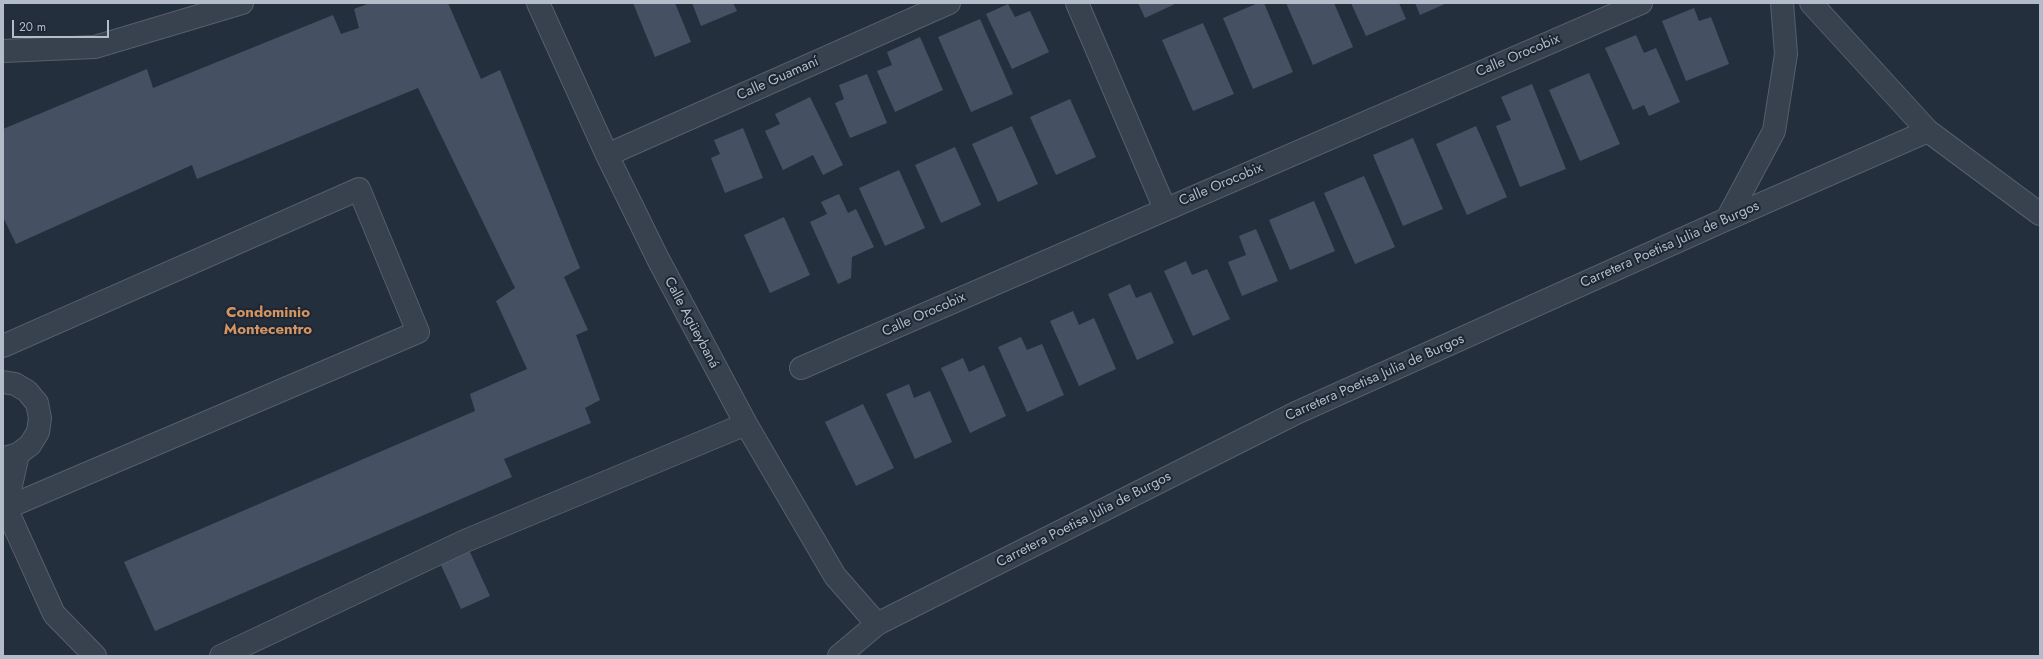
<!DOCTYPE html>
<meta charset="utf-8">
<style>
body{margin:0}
#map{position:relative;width:2043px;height:659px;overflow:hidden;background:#242f3e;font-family:Jost,sans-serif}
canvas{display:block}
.frame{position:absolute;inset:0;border:4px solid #b4bcc9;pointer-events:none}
.scale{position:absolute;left:12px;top:20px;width:97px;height:18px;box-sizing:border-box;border:2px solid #b4bcc9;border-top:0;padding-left:5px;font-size:12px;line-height:14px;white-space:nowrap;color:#b4bcc9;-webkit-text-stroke:3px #1d2633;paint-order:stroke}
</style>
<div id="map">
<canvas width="2043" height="659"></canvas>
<div class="frame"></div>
<div class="scale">20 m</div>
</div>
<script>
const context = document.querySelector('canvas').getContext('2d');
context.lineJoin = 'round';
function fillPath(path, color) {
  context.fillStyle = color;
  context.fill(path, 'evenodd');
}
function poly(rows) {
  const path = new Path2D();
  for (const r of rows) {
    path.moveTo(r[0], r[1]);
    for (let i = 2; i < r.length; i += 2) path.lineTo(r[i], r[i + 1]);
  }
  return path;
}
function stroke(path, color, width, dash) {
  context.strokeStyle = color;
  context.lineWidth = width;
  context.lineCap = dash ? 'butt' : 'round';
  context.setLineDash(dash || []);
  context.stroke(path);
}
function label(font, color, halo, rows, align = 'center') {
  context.font = font + ' Jost,sans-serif';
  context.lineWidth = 4;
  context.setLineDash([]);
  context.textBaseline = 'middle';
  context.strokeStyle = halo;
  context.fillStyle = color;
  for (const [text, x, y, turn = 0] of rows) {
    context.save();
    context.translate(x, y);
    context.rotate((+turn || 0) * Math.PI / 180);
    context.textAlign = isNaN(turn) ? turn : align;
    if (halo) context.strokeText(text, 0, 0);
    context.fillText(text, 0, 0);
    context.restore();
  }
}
fillPath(poly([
 [370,3,448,3,481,79,500,70,580,268,564,277,588,330,576,335,600,400,585,408,591,423,504,459,512,477,155,631,124,562,475,411,470,394,527,369,496,301,515,288,418,88,197,179,192,165,16,244,3,217,3,129,147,69,153,88,333,15,341,34,359,28,354,9],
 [633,3,675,3,691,42,655,57],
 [692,3,733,3,737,11,701,26],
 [1138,3,1177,3,1145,18],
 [1258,3,1264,3,1293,72,1253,89,1223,18],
 [1286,3,1334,3,1353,47,1313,65],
 [1351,3,1399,3,1406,19,1366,36],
 [1415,3,1447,3,1420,15],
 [1008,4,1015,17,1030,11,1049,52,1012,69,986,14],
 [1694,8,1699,21,1711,17,1729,64,1686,81,1662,21],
 [980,19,1013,94,971,112,938,37],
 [1203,23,1234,94,1193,111,1162,40],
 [1636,35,1644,53,1656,48,1680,102,1649,116,1644,105,1633,110,1605,48],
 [920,37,943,90,895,112,877,71,892,65,887,52],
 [1589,73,1620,144,1580,161,1549,90],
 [867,74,887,123,850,138,835,103,844,99,839,85],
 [1532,84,1566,169,1520,187,1496,126,1511,120,1501,97],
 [810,97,843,165,823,175,813,155,783,170,765,131,780,124,775,114],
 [1070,99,1096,157,1056,175,1030,117],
 [1012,126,1038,184,998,202,972,144],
 [1476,126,1507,197,1467,215,1436,144],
 [743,128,763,178,725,193,711,158,720,154,714,140],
 [1413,138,1443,209,1403,226,1373,155],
 [955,147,981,205,941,223,915,165],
 [899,170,925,228,885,246,859,188],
 [1364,176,1395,247,1355,264,1324,193],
 [839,194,848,213,856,209,874,247,852,257,851,278,838,284,810,222,827,214,821,202],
 [1314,201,1335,251,1290,270,1269,220],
 [784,217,810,275,770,293,744,235],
 [1256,229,1278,281,1242,296,1228,262,1246,255,1239,236],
 [1186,261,1192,275,1207,269,1230,319,1193,336,1164,271],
 [1130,284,1136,298,1151,292,1174,343,1137,360,1108,294],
 [1073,311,1079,325,1094,318,1116,369,1079,386,1050,321],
 [1021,337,1027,350,1042,344,1064,395,1027,412,998,347],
 [963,358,969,372,984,365,1006,416,970,433,941,368],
 [909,384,914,398,930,391,952,442,915,459,886,394],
 [863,404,894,468,856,486,825,422],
 [469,550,490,596,461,609,440,563]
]), '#455162');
const minor = poly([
 [538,3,607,155,658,259,746,424,835,576,877,624],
 [1077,3,1165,209],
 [1811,3,1928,131,2040,214],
 [3,51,95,47,242,3],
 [607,155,949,3],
 [1727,219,1774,131,1786,54,1782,3],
 [3,346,359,189,418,332,6,508,18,454],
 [801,368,1641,3],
 [3,382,15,384,27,391,37,403,40,418,38,432,30,445,18,454,4,458],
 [6,508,54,614,95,656],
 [221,656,465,541,746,424],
 [839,656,877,624,1296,413,1727,219,1928,131]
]);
stroke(minor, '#565f6c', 24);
stroke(minor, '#38414e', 22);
label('14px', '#b4bcc9', '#1d2633', [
 ["Calle Orocobix",1518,56,-23],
 ["Calle Guamaní",778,79,-24],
 ["Calle Orocobix",1221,185,-23],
 ["Carretera Poetisa Julia de Burgos",1670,245,-24],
 ["Calle Orocobix",924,315,-24],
 ["Calle Agüeybaná",691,323,62],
 ["Carretera Poetisa Julia de Burgos",1375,378,-24],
 ["Carretera Poetisa Julia de Burgos",1084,520,-27]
]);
label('bold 15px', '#d59563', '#1d2633', [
 ["Condominio",268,313],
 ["Montecentro",268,330]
]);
</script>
